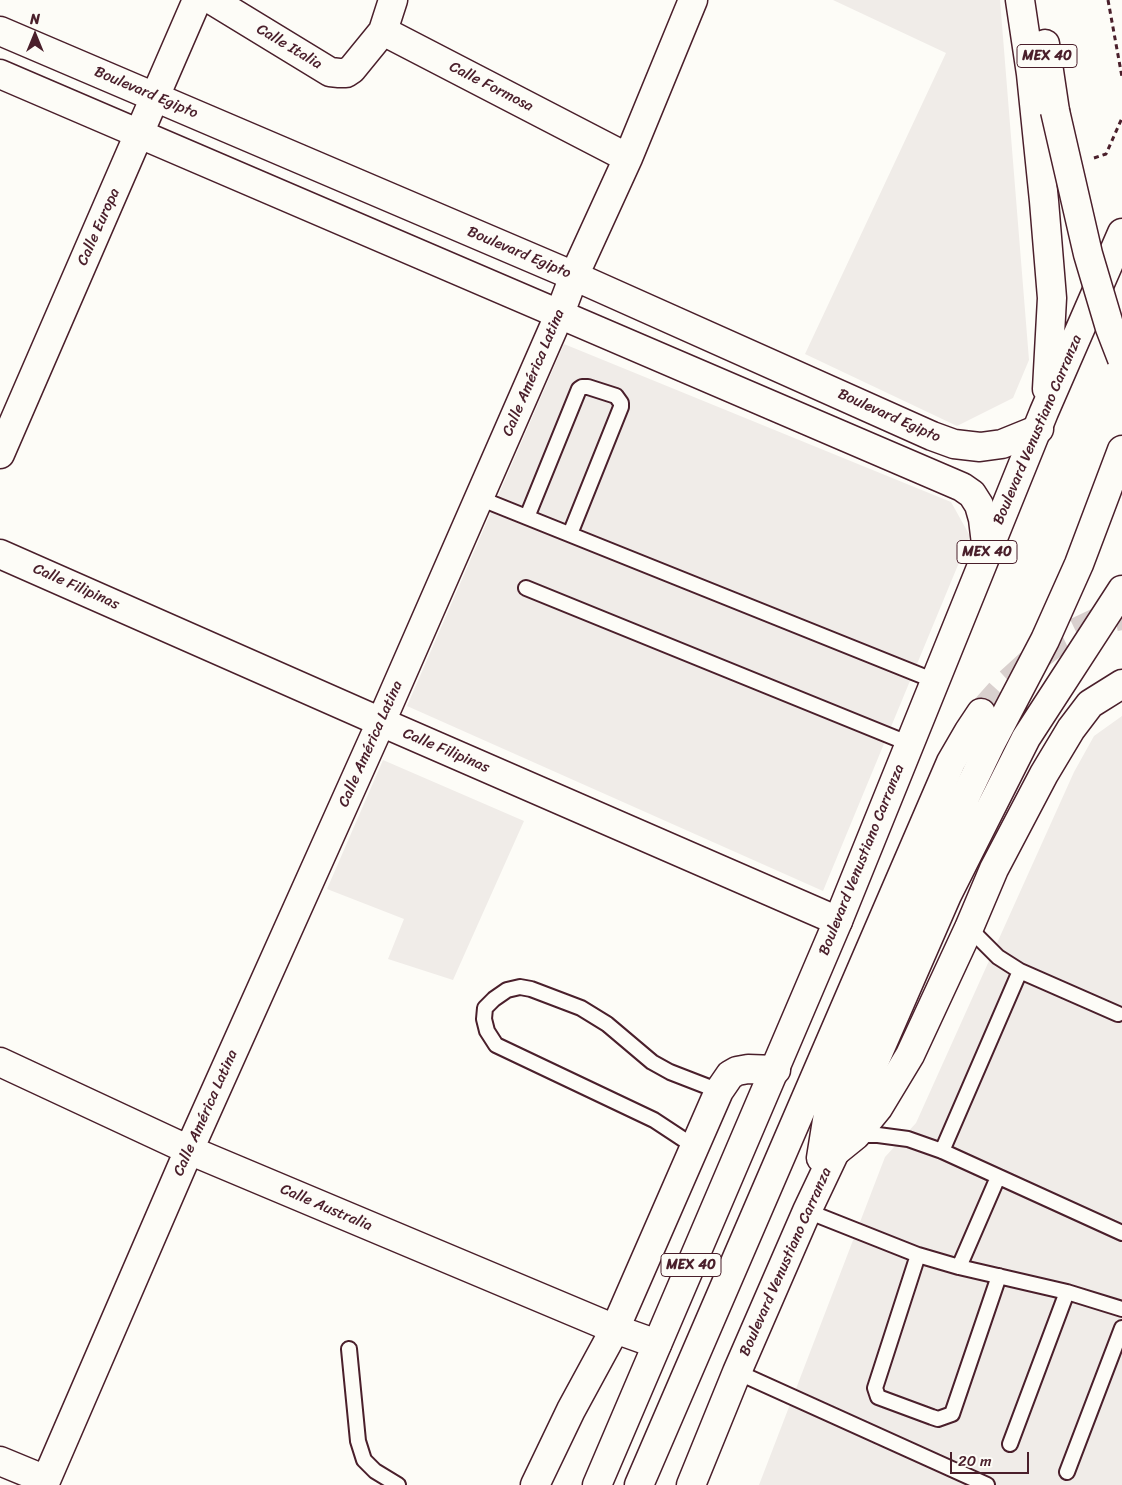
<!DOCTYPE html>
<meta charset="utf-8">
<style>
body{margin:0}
#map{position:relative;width:1122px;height:1485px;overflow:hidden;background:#fdfcf7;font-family:Sriracha,sans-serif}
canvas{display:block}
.north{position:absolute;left:10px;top:10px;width:50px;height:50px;-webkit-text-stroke:4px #fdfcf7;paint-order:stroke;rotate:0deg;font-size:14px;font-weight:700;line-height:20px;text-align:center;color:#4a1f2b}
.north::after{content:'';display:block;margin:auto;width:18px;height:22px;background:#4a1f2b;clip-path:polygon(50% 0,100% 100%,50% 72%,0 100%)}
.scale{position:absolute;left:950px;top:1452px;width:79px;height:22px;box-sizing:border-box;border:2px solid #4a1f2b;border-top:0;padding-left:6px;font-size:15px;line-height:18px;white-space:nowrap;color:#4a1f2b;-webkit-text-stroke:4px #fdfcf7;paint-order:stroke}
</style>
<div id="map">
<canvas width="1122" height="1485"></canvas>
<div class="north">N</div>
<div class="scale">20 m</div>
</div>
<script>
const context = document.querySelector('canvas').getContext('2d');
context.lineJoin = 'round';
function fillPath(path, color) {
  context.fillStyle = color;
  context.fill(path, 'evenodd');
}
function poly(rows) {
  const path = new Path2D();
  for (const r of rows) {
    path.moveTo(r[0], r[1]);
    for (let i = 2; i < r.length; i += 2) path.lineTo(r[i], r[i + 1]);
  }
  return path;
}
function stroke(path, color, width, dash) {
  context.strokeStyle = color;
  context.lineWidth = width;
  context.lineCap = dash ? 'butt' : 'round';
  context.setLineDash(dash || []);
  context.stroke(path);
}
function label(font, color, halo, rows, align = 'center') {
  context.font = font + ' Sriracha,sans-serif';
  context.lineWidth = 4;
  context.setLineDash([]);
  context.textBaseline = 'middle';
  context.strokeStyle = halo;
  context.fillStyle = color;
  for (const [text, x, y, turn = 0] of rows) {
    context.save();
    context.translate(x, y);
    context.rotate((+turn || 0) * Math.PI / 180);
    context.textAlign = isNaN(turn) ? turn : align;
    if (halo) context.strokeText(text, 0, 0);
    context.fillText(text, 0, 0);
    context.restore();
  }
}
fillPath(poly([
 [833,0,1000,0,1029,360,1013,398,957,426,805,354,946,53],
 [564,344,951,502,970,536,823,891,407,706],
 [1122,716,1122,1485,759,1485,885,1157,916,1123,1074,772,1094,736],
 [383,760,524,821,453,980,388,959,404,919,327,889]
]), '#f0ece8');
stroke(poly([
 [981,713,1008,683,1032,661,1059,640,1101,620,1122,616]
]), '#d9d0ce', 28, [28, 14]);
const lane = poly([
 [479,498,935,681],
 [527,517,579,389,582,387,588,387,616,396,621,403,621,407,570,534],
 [526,588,910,744],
 [969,928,998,957,1020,971,1118,1014],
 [856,1135,878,1135,908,1139,942,1151,1122,1233],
 [695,1147,654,1120,496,1045,487,1031,484,1019,485,1008,494,999,507,990,520,987,531,989,581,1008,607,1024,652,1062,670,1072,719,1091],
 [942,1151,1020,971],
 [807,1211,918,1255,959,1267,1067,1292,1122,1309],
 [918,1255,875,1388,878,1397,932,1417,938,1419,952,1414,999,1276],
 [959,1267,998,1177],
 [349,1349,358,1441,364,1460,375,1471,398,1485],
 [737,1372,987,1485],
 [1010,1444,1067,1292],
 [1067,1472,1122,1328]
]);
const street = poly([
 [212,0,330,72,339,73,346,73,352,69,383,31,393,0],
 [0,31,574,276,932,436,954,444,980,447,1002,444,1039,429],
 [383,31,628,158],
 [0,74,962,487,972,494,979,505,983,519,987,552],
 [0,454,197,0],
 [0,554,381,722,838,921],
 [0,1062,189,1150,615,1329,657,1344],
 [0,1461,46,1480],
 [44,1485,189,1150,381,722,560,313,574,276,628,158,693,0],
 [535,1485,571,1410,615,1329,719,1091,730,1075,737,1071,748,1069,776,1070]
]);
const primary = poly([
 [1020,0,1031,74,1044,201,1052,298,1047,389],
 [1045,44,1055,111],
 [821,1158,828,1114,839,1082,915,901,991,743,1045,640,1079,564,1122,450],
 [597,1485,838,921,1044,412,1122,233],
 [691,1485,737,1372,807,1211,835,1152,947,895,1026,738,1122,590]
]);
const highway = poly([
 [835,1152,856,1135,878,1108,910,1055,969,928,994,869,1044,774,1071,729,1090,704,1122,684],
 [639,1485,951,762,969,731,981,713]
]);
stroke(lane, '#4a1f2b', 18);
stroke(street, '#4a1f2b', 31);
stroke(primary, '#4a1f2b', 31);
stroke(highway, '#4a1f2b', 31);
stroke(poly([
 [1108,0,1122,77],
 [1094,158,1106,154,1122,118]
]), '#4a1f2b', 3, [5, 4]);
stroke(lane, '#fdfcf7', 14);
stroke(street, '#fdfcf7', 28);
stroke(primary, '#fdfcf7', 28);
stroke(highway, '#fdfcf7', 28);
const primaryBridge = poly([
 [1055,111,1088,254,1110,328,1122,359]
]);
stroke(primaryBridge, '#4a1f2b', 31, []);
stroke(primaryBridge, '#fdfcf7', 28);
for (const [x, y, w] of [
 [1047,56,60],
 [987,552,60],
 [691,1265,60]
]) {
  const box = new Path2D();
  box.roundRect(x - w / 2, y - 11.5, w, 23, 4);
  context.fillStyle = '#fdfcf7';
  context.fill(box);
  stroke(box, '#4a1f2b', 1);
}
label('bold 14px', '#4a1f2b', null, [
 ["MEX 40",1047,56],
 ["MEX 40",987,552],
 ["MEX 40",691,1265]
]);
label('15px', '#4a1f2b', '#fdfcf7', [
 ["Calle Italia",289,47,31],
 ["Calle Formosa",491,87,27],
 ["Boulevard Egipto",146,93,23],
 ["Calle Europa",99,227,-66],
 ["Boulevard Egipto",519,253,23],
 ["Calle América Latina",534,373,-67],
 ["Boulevard Egipto",889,416,24],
 ["Boulevard Venustiano Carranza",1038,430,-67],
 ["Calle Filipinas",76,587,24],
 ["Calle América Latina",371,744,-66],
 ["Calle Filipinas",446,751,23],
 ["Boulevard Venustiano Carranza",862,860,-68],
 ["Calle América Latina",206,1113,-66],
 ["Calle Australia",326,1208,23],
 ["Boulevard Venustiano Carranza",786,1262,-66]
]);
</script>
